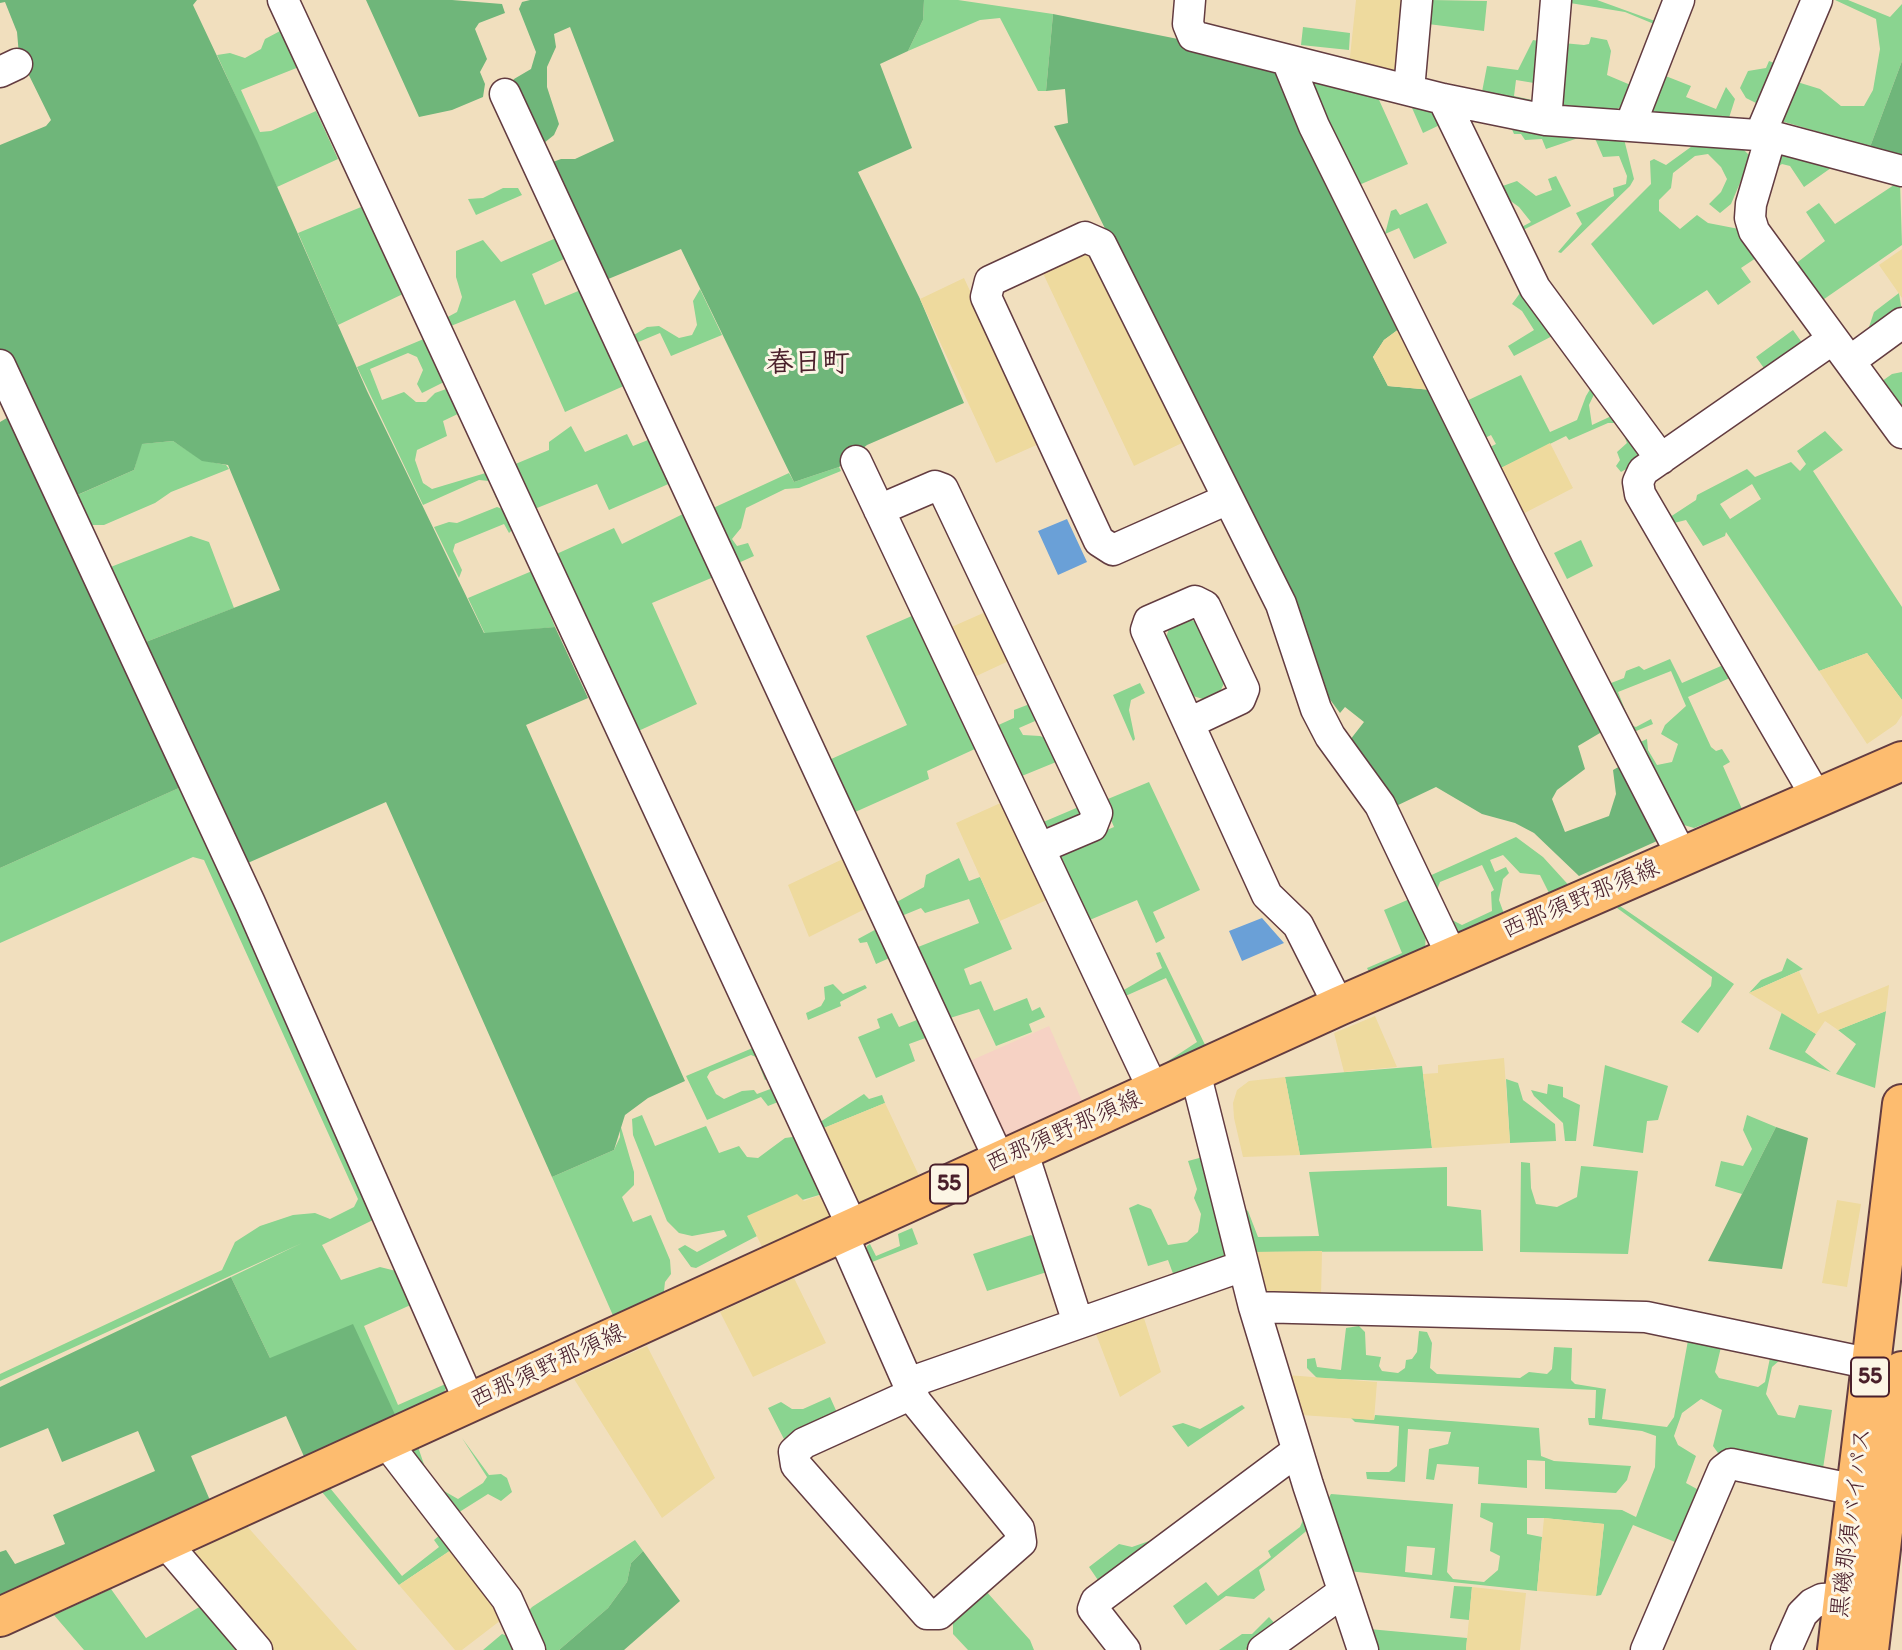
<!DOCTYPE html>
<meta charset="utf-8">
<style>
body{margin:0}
canvas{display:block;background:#f1dfbe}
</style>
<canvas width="1902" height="1650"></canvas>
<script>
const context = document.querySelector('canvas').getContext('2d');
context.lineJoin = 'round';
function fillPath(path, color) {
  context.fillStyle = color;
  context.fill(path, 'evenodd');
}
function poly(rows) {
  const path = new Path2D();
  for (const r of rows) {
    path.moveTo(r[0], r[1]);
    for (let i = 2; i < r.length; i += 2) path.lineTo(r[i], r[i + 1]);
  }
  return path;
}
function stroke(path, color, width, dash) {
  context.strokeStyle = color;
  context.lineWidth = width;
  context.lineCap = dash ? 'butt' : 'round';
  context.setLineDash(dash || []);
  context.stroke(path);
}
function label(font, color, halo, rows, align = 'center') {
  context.font = font + ' Itim,"Klee One",sans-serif';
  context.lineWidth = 6;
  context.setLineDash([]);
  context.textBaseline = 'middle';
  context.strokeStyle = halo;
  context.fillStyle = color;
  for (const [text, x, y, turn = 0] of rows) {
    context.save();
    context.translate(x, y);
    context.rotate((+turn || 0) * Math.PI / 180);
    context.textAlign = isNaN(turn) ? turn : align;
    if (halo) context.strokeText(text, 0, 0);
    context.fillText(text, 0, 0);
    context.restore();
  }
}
fillPath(poly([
 [1049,1026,1083,1103,1003,1137,970,1061]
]), '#f6d2c4');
fillPath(poly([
 [924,0,958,0,1053,14,1046,91,1038,91,1000,18,980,20,908,51,923,20],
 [1431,0,1487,1,1484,31,1428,24],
 [1562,0,1597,0,1655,21,1654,24,1625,12,1570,3,1563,43,1584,45,1589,44,1591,37,1607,40,1611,51,1607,75,1633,86,1626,104,1613,111,1557,108],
 [1835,0,1848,0,1890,17,1902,4,1902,61,1870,147,1781,121,1794,81,1820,89,1841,106,1864,106,1873,90,1880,49,1876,19],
 [1303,27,1350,33,1349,50,1301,45],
 [282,30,299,67,241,90,260,132,271,131,316,111,338,159,277,187,217,55,230,53,245,58,261,49,265,39],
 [1533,40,1544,42,1540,84,1516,80,1514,96,1537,101,1534,106,1481,97,1487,66,1518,70],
 [1769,61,1777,64,1760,105,1746,98,1740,88,1748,71,1766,68],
 [1658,73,1691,86,1686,97,1716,109,1726,87,1735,99,1728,121,1656,115,1649,105],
 [1310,80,1375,91,1408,164,1359,185],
 [1409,101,1438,109,1444,123,1423,133],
 [1510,125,1587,135,1546,149,1542,139,1525,140,1521,134,1514,134],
 [1594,136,1624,139,1634,179,1630,186,1561,253,1558,252,1582,224,1576,213,1614,196,1613,188,1626,184,1627,176,1619,156,1603,157],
 [1695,144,1742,148,1751,157,1731,204,1720,213,1709,204,1721,192,1727,179,1721,167,1708,154,1695,156,1673,173,1671,188,1659,200,1659,211,1680,229,1697,215,1708,223,1739,229,1765,252,1741,268,1751,282,1718,305,1707,290,1653,325,1591,244,1651,184,1650,161,1654,159,1666,165],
 [1777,152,1838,163,1804,187,1790,166,1782,164,1768,173],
 [1556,176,1571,206,1517,233,1516,230,1531,222,1519,207,1494,189,1517,181,1536,196,1552,190,1548,179],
 [1900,181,1902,245,1817,304,1790,268,1825,241,1806,212,1819,203,1835,224],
 [503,188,518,188,522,195,476,215,468,199,483,198],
 [1427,203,1447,243,1414,259,1399,228,1385,234,1391,211,1396,209,1400,215],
 [366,205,405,293,338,325,298,233],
 [556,238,564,259,532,274,545,305,583,289,626,385,565,412,515,300,446,328,444,319,457,312,462,297,456,277,456,251,483,240,501,262],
 [700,289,722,335,671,356,660,333,636,343,634,335,647,327,659,326,679,338,692,335,697,325,693,301],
 [1523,289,1558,333,1514,356,1508,346,1534,330,1522,311,1512,304],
 [1899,293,1902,312,1873,333,1869,327,1874,312],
 [1793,330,1803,344,1766,371,1756,357],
 [426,338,446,381,422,393,417,384,423,370,417,357,408,353,370,369,382,400,404,392,416,402,426,402,435,393,449,388,462,412,443,421,447,436,417,450,415,460,423,483,432,489,489,472,501,498,496,498,489,481,479,480,423,505,357,367],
 [1902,372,1902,418,1878,384,1892,374],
 [1521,375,1550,432,1577,420,1586,396,1592,386,1598,386,1589,405,1592,425,1618,413,1649,456,1621,472,1616,466,1620,460,1617,452,1627,443,1619,423,1608,423,1569,440,1566,436,1493,472,1482,451,1496,444,1491,435,1477,442,1458,405],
 [571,426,585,452,627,434,633,446,653,438,673,482,609,510,597,484,532,510,513,465,549,450,549,442],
 [1825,431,1843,450,1813,471,1902,607,1902,700,1867,653,1819,671,1726,532,1725,536,1703,546,1686,520,1670,524,1667,519,1696,500,1697,495,1747,469,1755,477,1791,462,1800,471,1806,464,1797,451],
 [1752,484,1761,499,1730,519,1720,504],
 [173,441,202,460,226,465,229,469,171,492,155,503,104,525,89,525,73,497,134,470,141,444],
 [839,467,841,471,799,488,785,489,746,508,741,528,732,539,737,546,748,543,754,556,736,564,711,509,789,473,794,482],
 [497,507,508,511,514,528,509,533,504,524,455,544,453,551,462,570,459,578,434,527,449,522,457,523],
 [687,512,716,576,652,603,697,704,634,733,552,556,614,528,622,544],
 [191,536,209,542,234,608,143,643,108,568],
 [1581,540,1593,566,1567,579,1554,553],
 [532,571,555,627,485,634,468,598],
 [914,615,977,748,927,771,929,779,853,813,829,760,907,725,866,636],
 [1186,618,1202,624,1227,677,1219,694,1206,700,1190,695,1165,640,1170,626],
 [1712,635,1734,676,1688,697,1711,747,1716,751,1722,749,1730,762,1723,766,1742,809,1694,828,1677,823,1636,744,1647,739,1648,750,1657,765,1672,762,1678,744,1661,734,1665,725,1686,706,1671,671,1618,692,1631,725,1636,727,1651,719,1653,724,1629,734,1606,685,1624,678,1626,671,1639,666,1644,670,1670,659,1682,683,1721,666,1721,659,1705,638],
 [1140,683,1145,693,1131,700,1129,710,1135,739,1133,741,1113,695],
 [1035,702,1042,718,1019,728,1023,735,1040,736,1052,741,1061,760,1017,778,994,727,1014,718,1014,710],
 [1149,782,1200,890,1153,912,1165,938,1156,943,1137,900,1085,922,1057,864,1059,850,1114,827,1103,801],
 [181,787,375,1219,322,1245,341,1280,380,1267,404,1273,415,1303,364,1326,398,1405,450,1382,439,1400,398,1421,270,1358,231,1277,302,1243,0,1381,0,1374,222,1270,235,1242,260,1226,293,1215,315,1213,330,1219,354,1207,358,1199,204,860,193,857,0,943,0,868],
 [1081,806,1083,812,1080,821,1044,830,1041,823],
 [1516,837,1543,857,1574,891,1553,901,1540,875,1520,873,1503,855,1490,860,1495,872,1506,867,1509,873,1503,879,1499,900,1507,922,1458,943,1427,877],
 [1482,865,1494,890,1491,892,1492,911,1462,925,1450,919,1437,890,1440,882],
 [959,858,969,881,980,877,1012,949,964,969,970,985,981,981,994,1011,1027,998,1032,1011,1040,1007,1045,1017,1029,1024,1032,1032,996,1046,979,1009,950,1018,913,949,979,923,969,899,925,913,921,908,899,917,893,904,924,887,926,875],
 [1412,898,1426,928,1425,953,1371,976,1367,968,1402,953,1384,910],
 [1620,906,1734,984,1698,1033,1681,1022,1711,986,1712,977,1617,908],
 [882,926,894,956,876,964,867,942,860,943,858,939],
 [1160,952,1208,1051,1172,1067,1162,1065,1197,1042,1166,978,1121,998,1122,991,1162,968,1156,953],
 [1787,958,1803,969,1749,993,1761,980,1782,971],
 [833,984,843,994,865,985,867,988,840,1002,841,1006,808,1020,806,1013,821,1006,825,999,824,987],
 [1886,1011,1875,1088,1836,1074,1856,1044,1838,1030],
 [1782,1012,1816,1034,1805,1052,1831,1072,1769,1049],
 [892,1013,899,1027,922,1018,931,1036,909,1044,915,1061,876,1078,858,1037,880,1028,877,1019],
 [755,1047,769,1079,765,1080,756,1057,751,1055,710,1072,707,1077,716,1094,724,1099,742,1091,754,1090,757,1094,773,1088,778,1102,768,1106,761,1097,707,1120,686,1076],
 [1605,1065,1668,1086,1658,1120,1647,1121,1643,1153,1593,1146],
 [1422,1066,1432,1148,1300,1155,1285,1077],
 [1506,1079,1518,1083,1523,1100,1555,1124,1556,1141,1510,1143],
 [1548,1084,1563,1087,1563,1097,1580,1105,1576,1141,1565,1141,1563,1123,1534,1096,1531,1090,1547,1094],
 [864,1094,869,1099,882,1095,885,1103,819,1130,817,1124],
 [642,1115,655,1146,706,1126,719,1153,739,1146,747,1157,758,1158,785,1138,800,1136,826,1193,748,1216,757,1236,696,1268,691,1267,678,1249,685,1245,697,1252,727,1236,724,1230,692,1236,679,1233,667,1221,633,1135,632,1119],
 [1747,1115,1776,1127,1742,1194,1715,1186,1721,1161,1743,1166,1752,1149,1743,1130],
 [620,1124,634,1172,634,1185,622,1197,633,1222,651,1215,670,1260,671,1274,665,1282,663,1300,615,1320,552,1177,614,1150,620,1137],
 [1203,1157,1229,1261,1175,1279,1168,1260,1148,1266,1129,1208,1138,1204,1151,1209,1168,1245,1187,1242,1198,1232,1201,1214,1194,1198,1197,1189,1188,1161],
 [1521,1162,1530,1163,1531,1188,1536,1204,1557,1207,1577,1197,1581,1166,1638,1171,1628,1254,1520,1252],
 [1447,1167,1447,1206,1481,1210,1483,1251,1254,1252,1240,1206,1248,1211,1258,1237,1319,1236,1309,1172],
 [912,1228,918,1244,867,1264,864,1254,867,1246,870,1244,876,1256,900,1246,898,1234],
 [1031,1235,1041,1241,1050,1271,987,1291,973,1254],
 [1359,1326,1365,1332,1366,1355,1381,1357,1379,1366,1382,1371,1398,1373,1405,1368,1406,1360,1412,1359,1417,1352,1419,1331,1427,1332,1432,1343,1430,1368,1437,1374,1520,1378,1529,1372,1547,1374,1552,1369,1554,1347,1572,1348,1571,1380,1575,1384,1606,1389,1602,1419,1667,1427,1674,1417,1689,1335,1722,1343,1715,1372,1719,1378,1758,1387,1765,1382,1771,1353,1810,1361,1809,1368,1780,1360,1772,1367,1766,1394,1778,1415,1795,1418,1799,1405,1832,1410,1822,1475,1723,1460,1713,1446,1722,1410,1701,1399,1682,1413,1674,1436,1678,1445,1696,1456,1686,1483,1706,1494,1685,1546,1633,1525,1601,1595,1596,1596,1604,1524,1544,1518,1527,1518,1527,1534,1542,1537,1537,1591,1348,1571,1327,1501,1331,1494,1453,1504,1447,1572,1453,1579,1484,1582,1498,1570,1500,1556,1490,1551,1493,1523,1480,1517,1481,1503,1622,1510,1636,1517,1655,1467,1656,1436,1642,1431,1589,1425,1588,1418,1595,1418,1596,1390,1317,1378,1307,1368,1307,1359,1315,1358,1317,1367,1341,1370,1346,1328],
 [1407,1546,1435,1548,1432,1575,1405,1572],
 [830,1397,839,1417,786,1443,768,1408,781,1402,792,1409,803,1409],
 [1242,1405,1245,1408,1188,1447,1172,1426,1183,1423,1200,1429],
 [1375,1415,1539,1428,1541,1456,1554,1461,1631,1466,1627,1480,1616,1493,1545,1489,1545,1461,1527,1460,1527,1488,1478,1484,1479,1467,1437,1464,1434,1480,1426,1479,1429,1449,1448,1444,1451,1432,1408,1429,1405,1482,1367,1479,1366,1472,1389,1472,1397,1466,1399,1426,1355,1422,1351,1418,1374,1420],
 [462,1438,489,1475,501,1474,507,1478,512,1492,501,1501,488,1494,453,1516,404,1453,418,1447,428,1476,437,1487,458,1499,483,1483,487,1477],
 [330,1488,402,1576,439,1547,434,1540,441,1534,457,1546,399,1585,322,1492],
 [1298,1489,1310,1528,1259,1570,1265,1590,1254,1599,1226,1596,1186,1625,1173,1606,1206,1582,1218,1596,1271,1557,1268,1551,1300,1527,1303,1520,1293,1490],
 [635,1540,643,1551,631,1563,627,1582,608,1608,559,1650,538,1650,522,1618,532,1607],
 [1152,1540,1158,1545,1102,1586,1089,1567,1119,1544,1132,1547],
 [1454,1586,1472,1587,1469,1620,1450,1618],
 [111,1589,146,1638,208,1602,249,1650,84,1650,54,1615],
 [985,1590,1030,1640,1034,1650,968,1650,953,1634,953,1618],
 [1269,1617,1277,1626,1245,1650,1219,1650,1242,1634,1252,1634],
 [1369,1629,1467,1638,1466,1650,1379,1650],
 [502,1634,513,1638,520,1650,483,1650]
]), '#8ad490');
fillPath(poly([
 [0,0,197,0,193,5,257,141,367,391,484,633,555,627,588,698,526,725,685,1081,648,1098,625,1115,614,1150,552,1177,386,802,241,866,199,779,0,868,0,422,12,415,0,357,0,145,46,126,51,120,19,55,17,32,5,2,0,3],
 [173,441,202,461,228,465,280,590,125,650,59,503,134,470,142,444],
 [366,0,452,0,502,4,505,13,479,23,475,29,487,59,480,72,485,84,483,97,452,110,419,117],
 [530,0,924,0,923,20,908,51,880,64,912,148,858,172,920,299,964,403,867,445,839,467,794,482,681,249,601,282,550,163,561,159,575,159,614,141,570,27,554,34,556,47,547,67,547,87,559,124,554,135,544,143,509,86,514,79,531,69,536,52,519,9,522,2],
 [1053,14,1178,39,1272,64,1399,329,1384,340,1373,357,1388,386,1432,390,1605,730,1578,746,1585,769,1557,790,1552,799,1565,832,1609,816,1616,794,1613,770,1622,765,1657,841,1579,876,1534,833,1515,823,1482,814,1436,787,1394,807,1350,740,1364,722,1345,707,1340,713,1317,682,1290,600,1054,126,1068,123,1065,89,1046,91],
 [1902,61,1902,156,1870,147],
 [1776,1127,1808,1138,1782,1269,1708,1261],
 [231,1277,270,1358,353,1324,398,1421,306,1461,286,1416,191,1456,212,1505,0,1602,0,1552,6,1550,15,1564,65,1544,53,1515,155,1471,138,1431,62,1462,48,1428,0,1448,0,1387],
 [643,1551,680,1601,624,1650,559,1650,608,1608,627,1582,631,1563]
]), '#6fb67a');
fillPath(poly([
 [1356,0,1407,0,1399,67,1384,74,1349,66],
 [1079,248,1094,255,1182,443,1134,466,1040,267],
 [1902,249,1902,298,1879,265],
 [964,278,1041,443,996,463,920,299],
 [1399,329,1432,390,1388,386,1373,357,1384,340],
 [1550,443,1573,488,1515,518,1493,472],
 [990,610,1013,659,970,679,947,629],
 [1867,653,1902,700,1902,715,1896,724,1867,744,1819,671],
 [1005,801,1049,899,1000,921,956,823],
 [847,857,871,906,809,937,788,885],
 [1799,971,1818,1014,1889,985,1886,1011,1838,1030,1825,1021,1816,1034,1749,993],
 [1375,1016,1397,1067,1344,1072,1334,1033],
 [1504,1058,1510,1143,1432,1148,1423,1074,1438,1073,1438,1065],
 [1285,1077,1300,1155,1243,1157,1234,1118,1233,1103,1237,1090,1249,1081],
 [885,1103,922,1182,856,1212,819,1130],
 [826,1193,839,1220,765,1253,747,1216,797,1194,804,1201],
 [1837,1200,1861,1204,1847,1287,1822,1283],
 [1322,1251,1321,1298,1268,1297,1254,1252],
 [794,1278,826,1343,753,1377,720,1312],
 [1143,1315,1161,1372,1120,1397,1096,1334],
 [647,1346,715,1478,662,1518,574,1379],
 [1287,1375,1377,1382,1374,1420,1301,1415],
 [1544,1518,1604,1524,1596,1596,1537,1591],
 [246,1525,357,1650,270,1650,189,1555],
 [457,1546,505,1617,462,1650,455,1650,399,1585],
 [1472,1587,1526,1593,1520,1650,1466,1650]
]), '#eeda9e');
fillPath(poly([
 [1067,519,1087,562,1058,575,1038,531],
 [1262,918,1284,943,1242,961,1229,931]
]), '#6aa0d7');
const minor = poly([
 [283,0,853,1228],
 [1190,0,1188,24,1193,36,1443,99,1546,120,1771,136,1902,171],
 [1287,60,1314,126,1527,555,1682,856],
 [0,72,17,64],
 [1409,90,1417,0],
 [505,94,1000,1161],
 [1443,99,1535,288,1661,459],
 [1546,120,1556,0],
 [1630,126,1679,0],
 [1760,135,1817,0],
 [1771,136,1751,204,1750,218,1754,231,1902,433],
 [1850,361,1902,323],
 [0,365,250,903,470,1403],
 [856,461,1154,1091],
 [1228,499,1113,550,1099,541,986,297,990,281,1085,237,1101,244,1281,604,1316,709,1330,736,1380,805,1452,956],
 [879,510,935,486,943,489,1097,813,1092,826,1040,848],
 [1189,723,1240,699,1244,689,1205,606,1195,601,1149,621,1146,630,1267,895,1298,925,1339,1006],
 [1817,798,1640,494,1638,482,1643,471,1833,339],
 [1195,1072,1254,1307,1308,1485,1363,1650],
 [1022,1150,1078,1323],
 [842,1233,908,1383,916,1402,1019,1529,1021,1542,939,1614,927,1614,796,1465,794,1452,804,1443,912,1394],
 [1254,1307,1646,1317,1872,1364],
 [908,1383,1243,1266],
 [386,1442,507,1599,530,1650],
 [164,1541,257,1650],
 [1125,1650,1093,1609,1096,1601,1297,1451],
 [1263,1650,1343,1592],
 [1646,1650,1723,1470,1731,1464,1856,1490],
 [1786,1650,1802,1614,1812,1604,1822,1599,1843,1598]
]);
const major = poly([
 [0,1617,1339,1006,1902,761],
 [1837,1650,1902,1104],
 [1869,1650,1902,1371]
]);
stroke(minor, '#633c41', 33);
stroke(major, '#633c41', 42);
stroke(minor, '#fff', 30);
stroke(major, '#fdbc6f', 38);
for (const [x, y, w] of [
 [949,1184,38],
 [1870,1377,38]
]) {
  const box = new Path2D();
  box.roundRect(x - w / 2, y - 19.5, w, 39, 5);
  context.fillStyle = '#fcf5e5';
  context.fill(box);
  stroke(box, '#4a1f2b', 2);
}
label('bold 23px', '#4a1f2b', null, [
 ["55",949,1184],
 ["55",1870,1377]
]);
label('24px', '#4a1f2b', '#fcf5e5', [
 ["西那須野那須線",1581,900,-23],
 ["西那須野那須線",1064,1132,-24],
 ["西那須野那須線",548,1367,-25],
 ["黒磯那須バイパス",1852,1523,-83]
]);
label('bold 28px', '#4a1f2b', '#fcf5e5', [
 ["春日町",808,364]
]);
</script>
